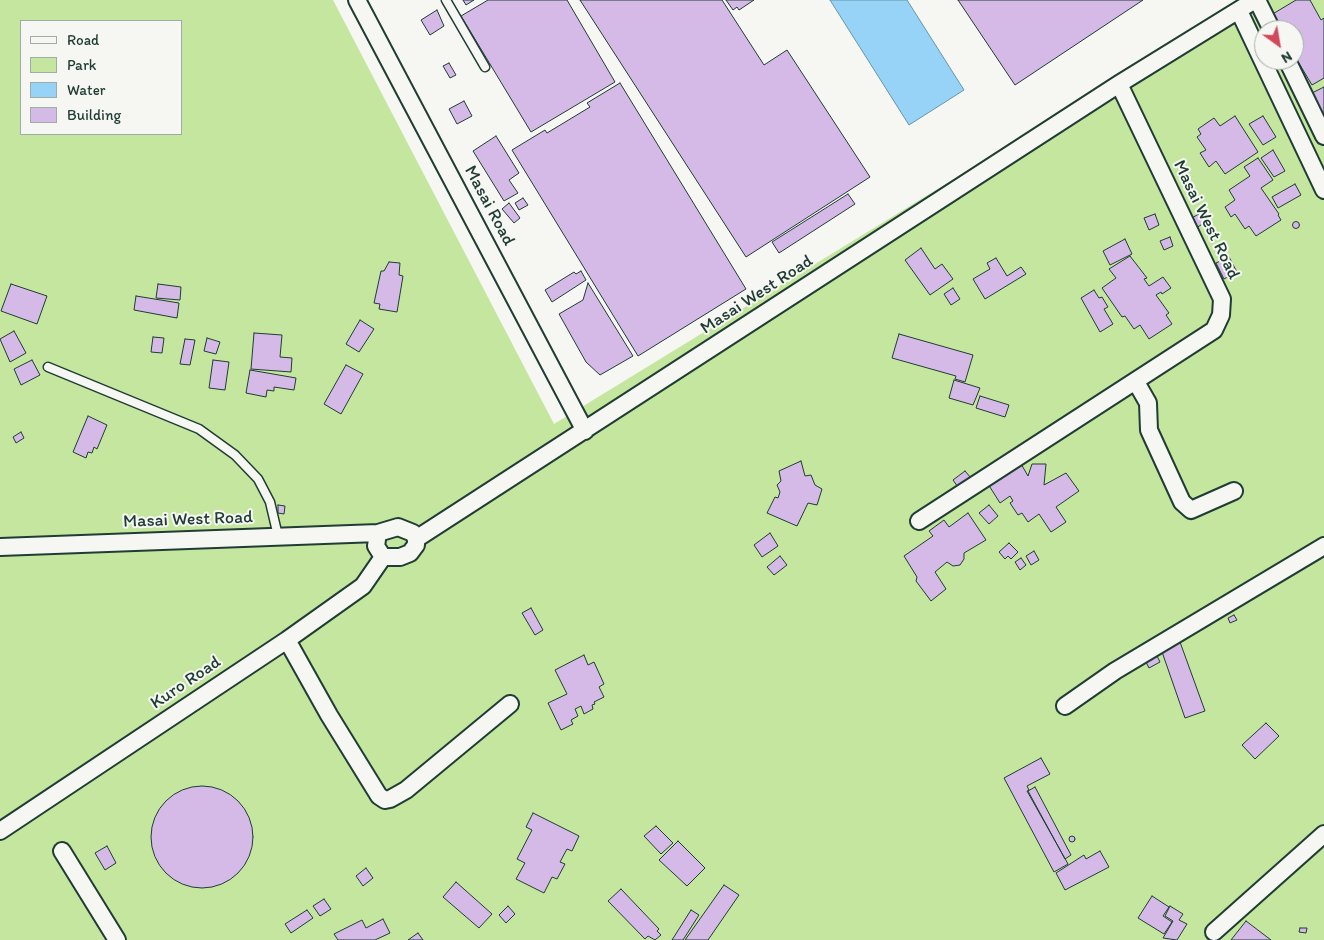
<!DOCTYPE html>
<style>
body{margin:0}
#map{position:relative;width:1324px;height:940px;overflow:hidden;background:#f6f6f2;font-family:Itim,sans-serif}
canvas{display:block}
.legend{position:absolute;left:20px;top:20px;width:162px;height:115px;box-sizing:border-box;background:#f6f6f2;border:1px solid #a0aca6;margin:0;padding:6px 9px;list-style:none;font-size:15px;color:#1f3d34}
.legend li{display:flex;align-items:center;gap:10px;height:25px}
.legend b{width:25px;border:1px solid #a0aca6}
.north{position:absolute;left:1254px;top:20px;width:50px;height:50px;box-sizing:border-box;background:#f6f6f2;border:1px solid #a0aca6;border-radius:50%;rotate:148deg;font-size:14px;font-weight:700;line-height:20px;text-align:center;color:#1f3d34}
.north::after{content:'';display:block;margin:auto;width:18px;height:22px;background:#d1495b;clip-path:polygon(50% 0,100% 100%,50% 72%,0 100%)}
</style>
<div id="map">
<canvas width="1324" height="940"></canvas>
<ul class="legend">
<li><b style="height:6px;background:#f6f6f2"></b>Road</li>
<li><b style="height:14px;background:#c4e69f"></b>Park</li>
<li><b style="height:14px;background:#97d2f7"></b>Water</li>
<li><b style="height:14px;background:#d5bae8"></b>Building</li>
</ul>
<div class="north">N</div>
</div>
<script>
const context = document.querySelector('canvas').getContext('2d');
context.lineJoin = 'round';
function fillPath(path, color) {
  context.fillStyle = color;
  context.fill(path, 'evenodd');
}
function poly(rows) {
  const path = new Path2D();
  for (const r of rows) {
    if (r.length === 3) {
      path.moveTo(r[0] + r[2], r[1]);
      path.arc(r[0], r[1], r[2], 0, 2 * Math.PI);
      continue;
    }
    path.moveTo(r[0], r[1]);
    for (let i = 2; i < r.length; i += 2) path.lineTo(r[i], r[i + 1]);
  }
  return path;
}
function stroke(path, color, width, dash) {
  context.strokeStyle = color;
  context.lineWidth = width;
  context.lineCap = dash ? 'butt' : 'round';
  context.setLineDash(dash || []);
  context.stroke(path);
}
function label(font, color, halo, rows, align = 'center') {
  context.font = font + ' Itim,sans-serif';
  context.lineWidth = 4;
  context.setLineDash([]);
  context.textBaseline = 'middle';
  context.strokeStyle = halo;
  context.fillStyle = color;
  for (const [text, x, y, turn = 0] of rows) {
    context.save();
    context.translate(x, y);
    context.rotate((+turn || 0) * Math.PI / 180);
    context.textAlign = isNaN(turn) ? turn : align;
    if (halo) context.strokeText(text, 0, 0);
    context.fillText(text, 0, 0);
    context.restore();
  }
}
fillPath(poly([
 [0,0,333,0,554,424,1246,0,1324,0,1324,940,0,940],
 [21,21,181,21,181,134,21,134],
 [1264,30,1294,30,1294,60,1264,60]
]), '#c4e69f');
const water = poly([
 [830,0,907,0,964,90,909,125,830,0]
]);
fillPath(water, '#97d2f7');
stroke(water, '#6796a9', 1);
const building = poly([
 [463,0,474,0,466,5,463,0],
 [488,0,567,0,615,82,531,132,461,16,488,0],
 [580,0,722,0,764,65,787,50,870,177,746,257,580,0],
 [726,0,754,0,739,10,737,7,733,10,726,0],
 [958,0,1143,0,1015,85,958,0],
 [1296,0,1310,0,1321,20,1324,18,1324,78,1312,85,1294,55,1294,30,1280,30,1271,15,1296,0],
 [437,10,444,26,430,35,421,20,437,10],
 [449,63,456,75,450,78,443,66,449,63],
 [620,83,746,289,638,356,512,150,545,130,547,133,590,107,587,103,620,83],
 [1324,87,1324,122,1310,94,1324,87],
 [464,101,472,116,457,124,449,109,464,101],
 [1235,116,1258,152,1225,174,1216,161,1209,167,1200,153,1206,150,1197,137,1201,134,1198,129,1214,118,1220,126,1235,116],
 [1263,116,1276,137,1263,145,1249,124,1263,116],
 [496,136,519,173,509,180,518,193,504,201,473,151,496,136],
 [1273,150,1285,171,1274,177,1261,158,1273,150],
 [1258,158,1273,180,1261,188,1279,214,1278,215,1281,220,1256,236,1249,226,1245,229,1235,214,1231,217,1225,207,1235,200,1229,190,1250,176,1244,167,1258,158],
 [1295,184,1301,195,1278,208,1272,197,1295,184],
 [848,194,855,204,779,253,772,242,848,194],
 [523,198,528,205,519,210,515,203,523,198],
 [509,203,520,218,514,223,502,209,509,203],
 [1204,211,1209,220,1196,228,1190,219,1204,211],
 [1155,214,1159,225,1149,230,1144,218,1155,214],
 [1296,225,3.5],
 [1170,237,1173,246,1164,250,1160,241,1170,237],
 [1125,239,1132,254,1110,265,1103,251,1125,239],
 [921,248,935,269,942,264,953,279,930,295,905,260,921,248],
 [1130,256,1147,278,1144,279,1149,286,1163,277,1171,288,1162,294,1161,292,1156,295,1169,313,1166,315,1172,324,1149,339,1140,325,1134,329,1125,316,1122,317,1102,288,1116,278,1109,269,1130,256],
 [1229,257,1237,272,1224,279,1216,263,1229,257],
 [996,258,1007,276,1021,267,1026,274,985,299,973,279,990,269,987,263,996,258],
 [389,262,400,263,399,275,403,276,397,312,379,309,380,304,374,303,381,271,384,271,389,262],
 [581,271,586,280,552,302,545,290,574,272,576,274,581,271],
 [588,283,633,356,600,375,586,362,559,314,583,300,588,283],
 [11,284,47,296,37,324,1,311,11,284],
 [158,284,181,287,180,300,156,298,158,284],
 [953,288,960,299,951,305,944,294,953,288],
 [1094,290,1099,298,1102,297,1108,307,1104,309,1113,324,1100,332,1081,298,1094,290],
 [136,296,179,303,177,318,134,310,136,296],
 [360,320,374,329,359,352,346,344,360,320],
 [14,331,26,353,10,362,0,339,14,331],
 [254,333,282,335,280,357,292,358,291,372,251,369,254,333],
 [899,334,973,355,965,382,955,379,956,376,892,358,899,334],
 [153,337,164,338,162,353,151,352,153,337],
 [207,338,220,342,216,354,204,351,207,338],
 [185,339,195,340,190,365,180,364,185,339],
 [32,360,40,375,21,385,14,369,32,360],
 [213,360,229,362,225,390,209,388,213,360],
 [346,365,363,374,341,414,324,404,346,365],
 [250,370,296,378,294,390,274,387,274,391,267,390,266,397,246,393,250,370],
 [954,380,980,388,973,405,949,398,954,380],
 [980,396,1009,405,1005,417,976,408,980,396],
 [88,416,107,425,97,449,94,447,92,453,88,452,86,458,73,452,88,416],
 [21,432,24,438,16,443,13,437,21,432],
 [801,461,805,476,811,475,815,485,822,489,817,505,808,503,797,526,767,513,775,497,778,498,780,492,777,485,781,481,779,471,801,461],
 [1020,462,1028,476,1032,464,1046,464,1044,485,1066,473,1079,491,1056,507,1066,522,1051,532,1039,514,1028,522,1022,513,1018,515,1010,503,1013,501,1010,496,1000,503,988,484,1020,462],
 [965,471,971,478,958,487,953,480,965,471],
 [278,505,285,506,284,514,278,513,278,505],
 [989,505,998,516,989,524,979,513,989,505],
 [968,513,986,540,964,553,964,559,960,565,953,566,947,562,935,572,946,589,931,601,916,581,917,577,904,556,933,536,929,531,944,520,949,527,968,513],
 [770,533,778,546,762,557,754,545,770,533],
 [1009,543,1018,552,1011,559,1008,556,1005,559,999,552,1009,543],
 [1034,551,1039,560,1031,565,1026,556,1034,551],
 [780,556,787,565,774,575,767,567,780,556],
 [1021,558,1026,565,1020,570,1015,562,1021,558],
 [531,608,543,630,535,635,522,613,531,608],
 [1234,615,1237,620,1230,623,1228,618,1234,615],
 [1180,642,1205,711,1185,718,1161,649,1180,642],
 [1156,654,1160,662,1149,668,1145,660,1156,654],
 [584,655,588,665,594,662,604,684,599,687,604,697,594,702,595,704,592,705,593,709,584,714,581,706,575,709,578,716,571,720,573,724,561,730,548,703,567,694,555,670,584,655],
 [1266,723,1279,736,1255,759,1242,745,1266,723],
 [1041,758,1050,774,1027,786,1029,790,1027,791,1068,864,1054,872,1004,778,1041,758],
 [202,837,51],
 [1035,787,1071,855,1065,859,1028,791,1035,787],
 [533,813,579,836,572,851,567,849,560,862,565,864,557,879,552,877,544,893,516,879,525,863,517,859,532,830,526,827,533,813],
 [656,826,673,843,661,854,644,836,656,826],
 [1072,839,3],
 [678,841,705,868,687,886,659,860,678,841],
 [107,846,116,863,105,870,95,853,107,846],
 [1100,851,1109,867,1065,890,1056,873,1084,855,1086,859,1100,851],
 [366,868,373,878,363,886,356,876,366,868],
 [456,882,492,914,479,928,443,897,456,882],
 [724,885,739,895,708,940,685,940,724,885],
 [621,889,659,929,657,931,661,935,655,940,648,936,645,939,608,901,621,889],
 [1152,896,1169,907,1163,916,1172,922,1164,934,1138,918,1152,896],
 [324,899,331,909,320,916,313,906,324,899],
 [508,906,515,914,506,923,499,915,508,906],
 [1170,906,1183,914,1179,920,1187,924,1177,940,1163,938,1173,921,1165,916,1170,906],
 [307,910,313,918,291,933,285,924,307,910],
 [691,910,699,915,683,940,672,940,691,910],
 [383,919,390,933,375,940,338,940,334,934,362,920,366,928,383,919],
 [1246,921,1271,940,1231,940,1246,921],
 [1300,928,1307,928,1306,933,1299,932,1300,928],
 [418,933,423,940,408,940,418,933]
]);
fillPath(building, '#d5bae8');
stroke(building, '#1f3d34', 1);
const service = poly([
 [446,0,485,67],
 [48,367,199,429,235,455,258,479,270,502,278,536]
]);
const minor = poly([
 [357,0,585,431],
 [1257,0,1272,30],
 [1239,11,1324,190],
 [1287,60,1324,136],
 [1136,382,1148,403,1149,430,1182,502,1191,510,1234,491],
 [919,521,1214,330,1221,315,1222,299,1119,84],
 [416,539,1119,84,1255,0],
 [0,547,378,533,398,527,413,533,416,539,416,545,410,553,400,557,383,557,376,546,378,533],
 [287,640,329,715,379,796,385,800,390,799,406,790,510,704],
 [1065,706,1115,671,1324,546],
 [0,831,287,640,363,586,383,557],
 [62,851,117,940],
 [1214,932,1324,834]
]);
stroke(service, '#1f3d34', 11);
stroke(minor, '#1f3d34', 20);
stroke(service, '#f6f6f2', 8);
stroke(minor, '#f6f6f2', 16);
label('18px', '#1f3d34', '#f6f6f2', [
 ["Masai Road",489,206,62],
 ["Masai West Road",1206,220,64],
 ["Masai West Road",757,295,-33],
 ["Masai West Road",188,520,-2],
 ["Kuro Road",186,683,-34]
]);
</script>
